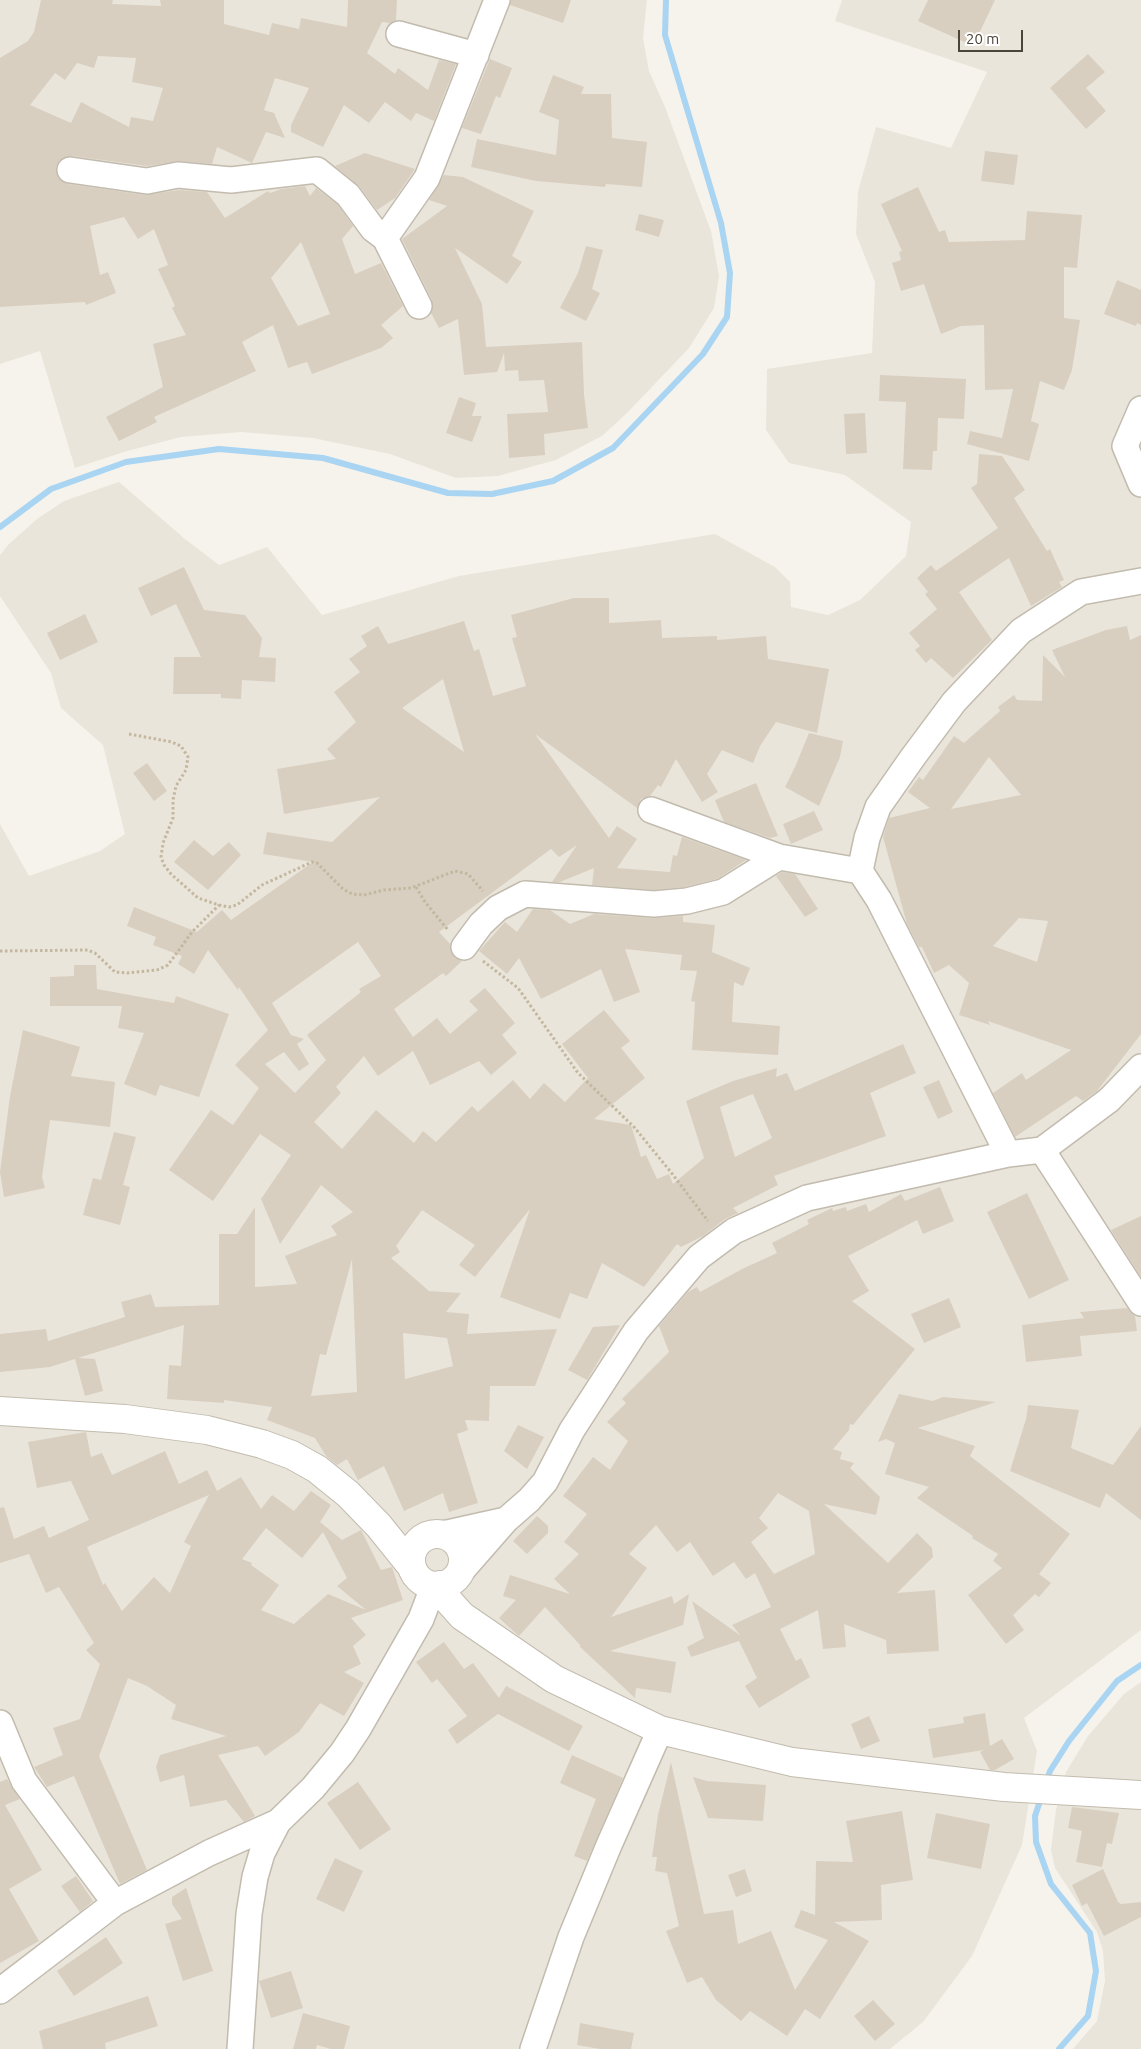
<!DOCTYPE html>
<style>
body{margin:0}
#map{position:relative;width:1141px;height:2049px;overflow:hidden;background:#f6f3ec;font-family:Ubuntu,sans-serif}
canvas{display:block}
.scale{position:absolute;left:958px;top:30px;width:65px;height:22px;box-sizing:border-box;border:2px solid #4b4439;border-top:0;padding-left:6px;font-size:15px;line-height:18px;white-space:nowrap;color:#4b4439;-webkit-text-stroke:4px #fff;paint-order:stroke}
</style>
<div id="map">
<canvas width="1141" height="2049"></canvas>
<div class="scale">20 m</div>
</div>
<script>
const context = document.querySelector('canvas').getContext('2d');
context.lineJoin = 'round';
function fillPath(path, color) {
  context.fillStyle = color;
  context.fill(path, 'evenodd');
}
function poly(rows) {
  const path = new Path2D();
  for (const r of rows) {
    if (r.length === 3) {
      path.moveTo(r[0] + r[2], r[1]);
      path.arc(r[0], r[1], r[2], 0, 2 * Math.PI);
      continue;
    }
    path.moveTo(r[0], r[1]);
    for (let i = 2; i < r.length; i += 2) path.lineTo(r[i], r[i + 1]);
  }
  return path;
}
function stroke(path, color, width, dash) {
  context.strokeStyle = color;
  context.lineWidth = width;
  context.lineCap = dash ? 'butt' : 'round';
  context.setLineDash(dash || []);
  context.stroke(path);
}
fillPath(poly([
 [0,0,647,0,643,38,649,71,665,107,711,231,719,276,714,308,689,348,628,412,602,436,556,460,498,476,456,478,390,454,313,438,241,432,181,437,127,451,75,468,40,351,0,364],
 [842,0,1141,0,1141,1630,1024,1718,1037,1751,1022,1845,972,1956,923,2022,890,2049,0,2049,0,824,29,876,100,851,125,834,103,745,61,708,51,673,0,596,0,555,9,544,37,519,64,501,119,482,185,539,219,565,267,547,322,615,459,576,715,534,775,567,790,582,791,607,828,615,860,600,906,556,911,522,845,475,789,463,766,430,767,369,872,353,875,282,856,234,858,192,876,127,951,148,987,72,835,21],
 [1141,1682,1141,2049,1073,2049,1097,2021,1105,1981,1103,1951,1097,1932,1055,1868,1051,1850,1056,1810,1066,1772,1088,1736,1124,1694]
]), '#eae5da');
stroke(poly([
 [0,527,51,489,126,462,219,449,323,458,448,493,492,494,553,481,613,448,703,354,727,317,730,273,721,223,665,35,666,0],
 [1046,1783,1050,1771,1069,1741,1117,1681,1141,1665],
 [1042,1795,1035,1816,1036,1842,1051,1884,1090,1933,1096,1971,1088,2016,1059,2049]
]), '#a9d4f2', 6);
fillPath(poly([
 [41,0,113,0,112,4,161,6,160,0,224,0,224,24,269,35,272,23,299,29,301,18,347,27,348,0,397,0,396,20,390,23,382,22,367,53,395,74,398,68,428,90,439,60,456,64,434,121,416,113,411,121,385,102,369,123,344,105,323,147,291,132,291,125,309,88,275,78,264,110,274,113,285,138,266,132,252,163,217,147,212,164,179,161,147,166,72,156,59,161,56,168,61,181,68,184,145,195,179,190,207,192,225,218,268,191,270,193,281,189,305,186,310,196,316,188,338,205,353,226,342,239,355,274,381,263,403,306,381,325,393,338,381,348,312,374,307,362,288,368,273,325,242,342,256,371,154,417,157,422,119,441,106,417,163,387,153,344,186,335,172,308,175,306,158,269,168,265,154,229,138,239,124,217,90,226,100,275,108,272,116,293,86,305,85,302,0,307,0,58,28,41,34,32],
 [98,56,136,58,132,82,163,88,153,121,131,117,129,127,81,102,71,123,30,105,55,73,65,80,77,63,94,68],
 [301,242,330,314,298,326,271,278],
 [511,0,571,0,563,23,510,5],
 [928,0,995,0,973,46,918,21],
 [1088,54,1105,72,1086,88,1106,111,1086,129,1050,88],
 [490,59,512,68,500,98,496,96,481,134,462,128],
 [553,75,584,87,581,94,611,94,612,138,647,142,642,187,606,184,605,187,536,181,471,167,477,139,556,155,559,120,539,112],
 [985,151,1018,155,1014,185,981,181],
 [365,153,415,169,395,198,377,210,359,186,335,166],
 [444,175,463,177,534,211,512,256,522,262,507,284,455,248,482,304,486,347,582,342,584,394,588,428,544,434,545,455,509,458,507,414,548,412,544,380,519,381,518,370,505,371,504,353,497,372,464,375,458,319,439,328,431,313,432,300,402,239,447,206,429,200],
 [918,187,939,232,945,230,949,242,1025,240,1027,211,1082,215,1077,268,1064,267,1064,318,1080,320,1072,370,1064,390,1040,381,1031,421,1039,424,1029,461,967,444,970,431,1002,438,1013,389,985,390,984,325,961,326,941,334,924,284,901,291,892,263,901,260,899,252,902,251,881,204],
 [639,214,664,220,659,237,635,230],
 [586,246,603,250,592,289,600,293,586,321,560,308,578,273],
 [1117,280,1141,290,1141,325,1137,323,1136,326,1104,314],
 [880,375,966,379,964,419,938,418,937,451,933,451,932,470,903,469,906,402,879,401],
 [459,397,476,403,472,416,482,416,472,442,446,433],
 [865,413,867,453,846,454,844,414],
 [979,454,1002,456,1025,490,1014,498,1047,551,1050,549,1064,580,1059,582,1062,587,1031,606,1009,558,959,592,992,640,953,678,931,658,926,663,915,650,920,646,909,633,937,609,925,594,928,592,917,578,931,565,936,571,998,528,971,488,977,484],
 [184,567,204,610,245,615,262,638,259,657,276,658,275,682,242,680,241,699,221,698,221,694,173,694,174,657,201,657,176,604,151,616,138,588],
 [574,598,609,598,609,623,661,620,662,638,717,636,717,640,766,636,768,659,829,669,817,733,776,722,760,746,753,763,722,750,707,774,718,792,702,802,676,759,661,787,658,785,650,796,641,799,637,808,535,734,609,838,617,826,637,839,617,868,670,872,673,855,677,856,682,837,746,860,717,879,685,887,654,890,592,885,594,868,560,882,552,882,577,845,559,857,551,849,439,932,450,944,451,952,455,958,462,961,446,976,443,973,394,1009,413,1037,437,1018,450,1034,478,1010,469,1001,485,988,515,1023,502,1035,517,1053,491,1075,479,1061,430,1085,413,1051,378,1076,364,1056,336,1087,341,1093,314,1122,342,1149,376,1110,414,1143,423,1131,436,1142,472,1106,478,1112,513,1080,530,1099,544,1083,565,1102,588,1078,562,1044,604,1010,630,1041,621,1048,645,1078,594,1119,631,1125,641,1157,646,1155,657,1179,669,1174,673,1184,704,1158,686,1101,733,1081,777,1068,776,1077,787,1073,795,1091,903,1044,916,1073,870,1093,886,1136,774,1176,778,1185,733,1208,738,1213,725,1219,703,1236,681,1247,677,1244,644,1287,602,1263,587,1299,570,1293,560,1319,500,1297,530,1209,475,1277,459,1265,475,1245,422,1210,396,1246,400,1252,391,1258,429,1291,461,1293,446,1312,469,1314,467,1334,557,1329,535,1386,490,1386,489,1421,465,1420,468,1430,457,1434,478,1503,449,1512,443,1493,404,1511,384,1466,358,1480,347,1459,337,1465,326,1456,315,1438,267,1420,272,1407,224,1400,224,1403,167,1399,169,1365,181,1366,184,1325,78,1358,95,1359,103,1391,85,1396,75,1359,50,1367,0,1372,0,1334,46,1329,48,1341,125,1317,121,1302,151,1294,155,1307,219,1305,219,1234,237,1234,255,1207,255,1287,297,1284,285,1256,337,1235,331,1226,353,1212,321,1185,280,1244,261,1199,291,1155,260,1134,213,1201,169,1170,211,1110,233,1125,259,1088,235,1065,268,1030,239,987,238,990,208,950,194,974,178,964,182,956,153,945,156,937,127,926,134,907,197,932,222,910,231,920,313,862,263,854,267,832,332,842,380,797,284,814,277,769,336,759,327,749,356,722,334,692,360,672,349,659,367,646,361,636,378,626,388,644,464,621,474,651,479,649,493,696,526,686,512,638,517,637,511,615],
 [443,679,464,752,402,708],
 [358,942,381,976,359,989,361,992,307,1035,326,1060,295,1093,265,1064,284,1052,299,1071,309,1064,297,1044,304,1039,291,1035,272,1003],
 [753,1094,772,1138,735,1157,720,1107],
 [352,1259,357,1392,311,1396,320,1354,326,1355],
 [403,1333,447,1338,453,1366,405,1379],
 [85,614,98,642,60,660,47,633],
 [1127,626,1130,640,1141,635,1141,1034,1097,1091,1083,1101,1076,1096,1015,1137,993,1093,1022,1073,1026,1080,1071,1050,988,1021,990,1025,959,1015,969,983,949,965,934,973,922,947,919,947,907,924,883,837,889,818,930,808,908,792,919,777,923,780,954,736,964,743,1000,711,998,707,1014,695,1017,700,1042,701,1043,655,1065,677,1052,650,1106,630],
 [989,757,1021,795,951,809],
 [1019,918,1048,921,1037,962,993,946],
 [809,733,843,741,840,757,819,806,785,787,795,767],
 [147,763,167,791,154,801,133,773],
 [756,783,778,836,770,838,724,822,715,800],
 [814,811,823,830,791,844,783,824],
 [194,840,213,856,229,842,241,855,208,890,174,862],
 [782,872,795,874,818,909,805,917,776,876],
 [533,909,550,910,570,924,594,914,653,918,683,916,683,922,715,925,712,952,750,968,743,986,734,982,732,1022,780,1026,778,1055,692,1050,695,1002,691,1001,697,971,680,970,682,955,625,949,640,992,614,1002,601,969,541,999,519,958,507,974,479,951,505,922,517,932],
 [74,965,96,965,97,989,174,1003,176,996,229,1014,199,1097,160,1085,156,1096,124,1084,144,1033,118,1028,122,1006,50,1006,50,977,74,976],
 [23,1030,80,1047,71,1076,115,1082,110,1127,50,1120,42,1177,45,1188,4,1197,0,1172,10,1096],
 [939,1080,953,1112,938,1119,923,1087],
 [114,1132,136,1137,123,1185,130,1187,120,1225,83,1215,93,1178,101,1180],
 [940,1187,954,1221,923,1234,917,1220,848,1256,869,1291,852,1301,915,1349,853,1425,850,1424,849,1430,833,1449,842,1452,840,1459,854,1463,850,1468,880,1497,876,1515,824,1504,888,1563,917,1533,932,1548,933,1557,897,1593,935,1590,939,1651,887,1654,886,1640,844,1624,846,1647,823,1649,818,1610,780,1629,796,1661,801,1658,810,1677,759,1708,745,1686,757,1678,739,1641,691,1657,687,1647,704,1638,692,1601,741,1636,732,1625,771,1607,755,1573,746,1579,734,1562,713,1576,690,1542,677,1552,656,1525,629,1554,647,1568,611,1617,672,1596,674,1604,689,1594,683,1625,610,1651,676,1662,671,1693,636,1688,635,1698,579,1646,581,1646,545,1607,519,1636,499,1618,516,1600,503,1596,510,1575,570,1594,554,1579,579,1554,564,1542,587,1514,563,1496,593,1457,610,1470,628,1441,607,1422,626,1403,622,1399,669,1352,659,1326,688,1292,697,1287,700,1292,742,1269,777,1253,772,1243,809,1224,807,1220,832,1208,833,1211,846,1207,847,1211,866,1204,869,1212,901,1194,905,1201],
 [778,1493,809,1511,815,1554,774,1574,751,1542,768,1528,759,1518],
 [1027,1193,1069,1280,1029,1299,987,1212],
 [1141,1216,1141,1277,1111,1230],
 [949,1298,961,1327,924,1343,911,1314],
 [1127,1308,1135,1316,1137,1331,1080,1336,1082,1356,1026,1362,1022,1325,1084,1318,1080,1312],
 [620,1325,587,1380,568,1370,593,1327],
 [899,1394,933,1401,943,1397,996,1402,918,1428,975,1446,970,1456,1070,1534,1039,1574,1051,1583,1039,1597,1035,1594,1013,1615,1024,1630,1006,1644,968,1595,1002,1568,993,1561,998,1554,972,1538,973,1536,917,1498,929,1487,885,1474,895,1443,886,1439,878,1442],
 [1028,1405,1079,1410,1071,1448,1113,1465,1141,1426,1141,1520,1106,1493,1100,1508,1010,1471,1026,1419],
 [518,1425,544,1437,527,1469,504,1451],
 [86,1432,91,1457,102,1453,112,1475,165,1451,179,1484,207,1470,217,1491,241,1477,261,1509,272,1495,294,1511,311,1491,331,1505,320,1522,342,1540,361,1530,381,1570,392,1567,403,1600,351,1618,366,1635,353,1646,361,1664,344,1672,364,1683,344,1716,320,1703,299,1732,265,1756,258,1746,218,1755,255,1816,244,1822,226,1800,190,1807,184,1775,160,1782,156,1767,160,1755,226,1736,171,1719,176,1705,147,1686,128,1678,99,1756,147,1870,120,1884,74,1776,47,1787,34,1767,63,1755,53,1728,80,1719,100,1664,86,1650,94,1643,59,1587,46,1593,29,1554,0,1563,0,1508,4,1507,14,1539,44,1526,49,1538,89,1520,71,1481,37,1488,28,1442],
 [209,1495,184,1542,191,1546,170,1593,154,1577,122,1611,105,1583,103,1585,87,1547],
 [266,1528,302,1558,323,1532,347,1578,337,1586,366,1610,328,1594,294,1624,261,1610,279,1585,251,1565,252,1563,242,1559],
 [537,1516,548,1526,548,1533,527,1554,513,1541],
 [444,1642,464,1669,473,1663,499,1698,506,1686,583,1726,569,1751,498,1714,457,1744,448,1730,467,1716,437,1679,432,1683,416,1662],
 [985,1713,990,1746,1002,1739,1014,1759,995,1770,990,1770,980,1752,984,1750,933,1758,928,1729,964,1723,963,1717],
 [869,1716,880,1741,861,1749,851,1724],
 [572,1755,623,1778,587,1861,574,1856,596,1799,560,1783],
 [671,1762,704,1914,733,1910,738,1944,771,1931,795,1990,828,1940,794,1927,801,1910,815,1915,816,1861,853,1862,846,1821,902,1811,913,1880,881,1885,882,1920,834,1922,869,1941,820,2019,805,2009,787,2036,750,2011,741,2021,716,2000,702,1977,687,1983,666,1931,679,1926,667,1873,655,1871,657,1857,652,1857,658,1815],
 [693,1777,707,1781,766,1785,763,1821,708,1818],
 [7,1779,20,1799,5,1805,42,1870,9,1889,39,1941,0,1963,0,1782],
 [358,1782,391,1829,360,1850,327,1803],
 [1072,1807,1119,1813,1112,1844,1107,1843,1102,1867,1076,1862,1082,1831,1068,1828],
 [936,1813,990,1824,981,1869,927,1858],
 [335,1858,363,1871,344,1912,316,1899],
 [745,1869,752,1891,736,1897,728,1875],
 [1103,1869,1118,1902,1121,1904,1141,1902,1141,1917,1104,1936,1087,1903,1082,1906,1072,1885],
 [76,1876,93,1901,80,1912,61,1886],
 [186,1888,213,1971,183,1981,165,1924,182,1919,172,1904,172,1897],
 [106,1937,123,1963,74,1996,57,1971],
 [291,1971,303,2008,271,2018,259,1981],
 [148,1996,158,2026,105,2043,106,2049,43,2049,39,2031],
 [873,2000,895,2024,875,2041,854,2016],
 [303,2013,350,2026,344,2049,331,2049,317,2045,316,2049,293,2049],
 [580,2023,634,2033,631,2049,600,2049,577,2045]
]), '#d8cfc1');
const minor = poly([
 [399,34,476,55],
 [70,170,147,181,178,175,231,180,317,170,348,195,373,229,385,238,419,306],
 [385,238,427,178,497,0],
 [1141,409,1125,446,1141,484],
 [651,810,779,857],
 [464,947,481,924,498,908,525,894,654,904,687,901,723,892,779,857,860,871],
 [1042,1150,1141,1303],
 [1008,1154,879,900,860,871,867,838,878,807,913,757,954,702,1021,631,1081,592,1141,581],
 [443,1534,506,1520],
 [457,1576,506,1520,529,1500,545,1482,572,1430,636,1331,699,1257,734,1231,807,1198,1008,1154,1042,1150,1109,1100,1141,1067],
 [0,1723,24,1781,115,1903],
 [0,1991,115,1903,209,1853,278,1822],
 [240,2049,249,1914,255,1877,262,1853,278,1822,313,1788,342,1753,358,1729,421,1619,434,1585],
 [533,2049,571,1937,609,1845,660,1730]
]);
const tertiary = poly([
 [0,1411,125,1419,207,1430,262,1444,292,1455,317,1469,348,1494,379,1526,412,1567],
 [437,1560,26],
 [440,1585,445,1597,462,1616,554,1679,660,1730,792,1762,1004,1787,1141,1795]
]);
stroke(minor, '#c2bbae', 28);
stroke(tertiary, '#c2bbae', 30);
stroke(poly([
 [129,734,172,742,181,746,188,757,186,770,176,786,173,800,173,818,163,843,161,857,164,865,171,874,198,898,219,905,229,907,237,905,262,885,312,862,317,863,343,889,352,894,364,895,384,890,411,888,455,871,468,874,483,891],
 [416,887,425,902,448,930],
 [0,951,88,950,95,953,115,972,127,973,157,970,168,965,192,932,219,905],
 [483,961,518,988,578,1073,634,1127,670,1171,708,1221]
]), '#c4b79f', 3, [2.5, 2.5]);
stroke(minor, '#fff', 25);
stroke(tertiary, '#fff', 28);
</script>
